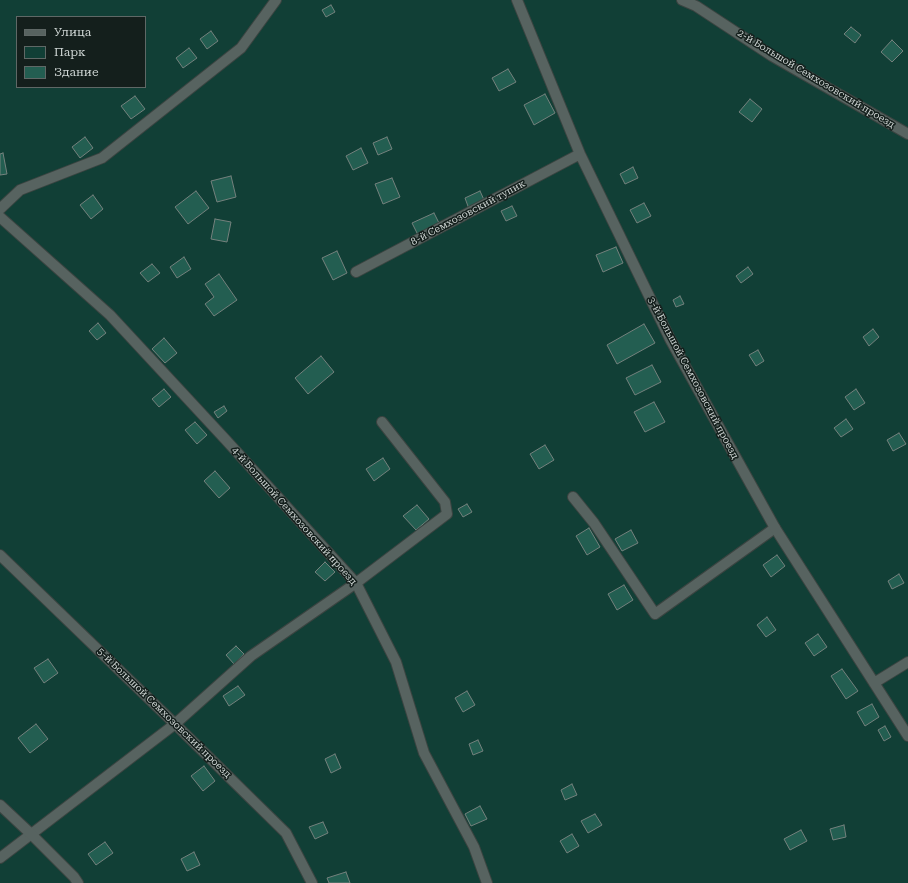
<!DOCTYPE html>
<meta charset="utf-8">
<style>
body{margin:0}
#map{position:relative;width:908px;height:883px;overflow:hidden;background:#1d2825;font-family:"Roboto Serif",serif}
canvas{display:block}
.legend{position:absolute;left:16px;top:16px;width:130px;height:72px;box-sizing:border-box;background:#141f1c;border:1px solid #5f6866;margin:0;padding:5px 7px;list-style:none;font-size:12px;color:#cfd6d4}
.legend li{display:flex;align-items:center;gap:8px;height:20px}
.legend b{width:20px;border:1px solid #5f6866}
</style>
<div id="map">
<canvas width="908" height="883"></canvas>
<ul class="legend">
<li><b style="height:5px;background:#576360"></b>Улица</li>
<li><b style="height:11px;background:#113f36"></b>Парк</li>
<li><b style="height:11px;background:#235e51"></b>Здание</li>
</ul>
</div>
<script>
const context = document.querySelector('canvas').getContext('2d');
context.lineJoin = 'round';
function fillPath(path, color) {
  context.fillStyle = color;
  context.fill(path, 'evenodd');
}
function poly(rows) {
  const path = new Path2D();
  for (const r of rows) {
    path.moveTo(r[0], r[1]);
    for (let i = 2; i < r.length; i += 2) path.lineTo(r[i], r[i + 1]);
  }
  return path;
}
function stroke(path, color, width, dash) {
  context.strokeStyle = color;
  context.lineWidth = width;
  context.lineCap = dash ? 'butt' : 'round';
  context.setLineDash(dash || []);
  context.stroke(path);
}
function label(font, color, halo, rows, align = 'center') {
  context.font = font + ' "Roboto Serif",serif';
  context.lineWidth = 3;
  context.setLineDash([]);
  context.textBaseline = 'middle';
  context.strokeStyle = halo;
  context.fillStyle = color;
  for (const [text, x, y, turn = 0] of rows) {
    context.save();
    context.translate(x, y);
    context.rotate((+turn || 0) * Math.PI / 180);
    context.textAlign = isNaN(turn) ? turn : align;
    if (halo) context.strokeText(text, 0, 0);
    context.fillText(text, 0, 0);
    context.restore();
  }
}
fillPath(poly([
 [0,0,908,0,908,883,0,883],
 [17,17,145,17,145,87,17,87]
]), '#113f36');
const building = poly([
 [331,5,335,12,326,17,322,10,331,5],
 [851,27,861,35,855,43,844,34,851,27],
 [211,31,218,41,207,49,200,39,211,31],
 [892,40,903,51,892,62,881,52,892,40],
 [189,48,197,58,183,68,176,58,189,48],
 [508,69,516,82,499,91,492,78,508,69],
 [545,94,555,113,534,125,524,105,545,94],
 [135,96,145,109,131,119,121,106,135,96],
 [750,99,762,109,752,122,739,112,750,99],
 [85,137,93,148,80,158,72,147,85,137],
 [387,137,392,149,378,155,373,143,387,137],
 [361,148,368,163,353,170,346,156,361,148],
 [3,153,7,174,0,175,0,154,3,153],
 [633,167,638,178,625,184,620,174,633,167],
 [231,176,236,197,217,202,211,181,231,176],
 [392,178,400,197,383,204,375,184,392,178],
 [196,191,209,208,188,224,175,207,196,191],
 [480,191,485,202,469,209,465,198,480,191],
 [93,195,103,209,91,219,80,205,93,195],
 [644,203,651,216,637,223,630,210,644,203],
 [512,206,517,216,506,221,501,211,512,206],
 [434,213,440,225,418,235,412,223,434,213],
 [215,219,231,222,227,242,211,239,215,219],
 [616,247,623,263,603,272,596,255,616,247],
 [337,251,347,273,333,280,322,258,337,251],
 [184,257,191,269,177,278,170,267,184,257],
 [152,264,160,273,148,282,140,273,152,264],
 [748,267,753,274,741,283,736,276,748,267],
 [219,274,237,300,214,316,205,304,214,297,205,284,219,274],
 [680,296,684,304,676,307,673,300,680,296],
 [98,323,106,333,97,340,89,331,98,323],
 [644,324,655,343,617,364,607,345,644,324],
 [873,329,879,337,869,346,863,337,873,329],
 [164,338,177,353,165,363,152,349,164,338],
 [758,350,764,361,756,366,749,355,758,350],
 [321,356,334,372,308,394,295,378,321,356],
 [652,365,661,382,635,395,626,378,652,365],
 [164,389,171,397,159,407,152,399,164,389],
 [856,389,865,403,854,410,845,397,856,389],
 [654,402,665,422,645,432,634,412,654,402],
 [224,406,227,411,218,418,214,412,224,406],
 [846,419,853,429,841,437,834,428,846,419],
 [195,422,207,435,197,444,185,430,195,422],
 [899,433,906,444,893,451,887,440,899,433],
 [545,445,554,460,539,469,530,454,545,445],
 [383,458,390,469,374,481,366,469,383,458],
 [215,471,230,488,219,498,204,481,215,471],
 [467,504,472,512,463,517,458,509,467,504],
 [417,505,429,519,416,530,403,516,417,505],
 [589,528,600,547,587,555,576,536,589,528],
 [631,530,638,543,622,551,615,539,631,530],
 [777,555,785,566,771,577,763,565,777,555],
 [325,562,335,572,325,581,315,572,325,562],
 [899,574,904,583,892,589,888,581,899,574],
 [624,585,633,600,617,610,608,594,624,585],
 [767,617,776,630,766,637,757,625,767,617],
 [818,634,827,647,814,656,805,643,818,634],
 [236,646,244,654,234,664,226,655,236,646],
 [48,659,58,673,44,683,34,668,48,659],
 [842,669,858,691,846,699,831,676,842,669],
 [238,686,245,695,229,706,223,696,238,686],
 [467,691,475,705,463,712,455,698,467,691],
 [872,704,879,717,865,726,857,712,872,704],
 [36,724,48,739,30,753,18,738,36,724],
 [885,726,891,737,884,741,878,730,885,726],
 [478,740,483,751,473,755,469,744,478,740],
 [335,754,341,768,331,773,325,759,335,754],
 [204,766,215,781,203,791,191,776,204,766],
 [572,784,577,795,565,800,561,790,572,784],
 [480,806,487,819,471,826,465,814,480,806],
 [595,814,602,825,588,833,581,821,595,814],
 [323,822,328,833,315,839,309,827,323,822],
 [844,825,846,837,833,840,830,829,844,825],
 [801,830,807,841,790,850,784,839,801,830],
 [572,834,579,846,567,853,560,841,572,834],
 [105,842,113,853,96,865,88,854,105,842],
 [194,852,200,865,187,871,181,859,194,852],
 [346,872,350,883,329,883,327,878,346,872]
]);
fillPath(building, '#235e51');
stroke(building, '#74817d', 1);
const lane = poly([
 [0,209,20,190,102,158,241,48,276,0],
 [573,497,594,523,655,614,775,528],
 [0,858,175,724,251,656,356,583,447,514,445,502,382,422]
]);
const street = poly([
 [517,0,580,154,670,339,775,528,908,736],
 [682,0,696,6,772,56,908,134],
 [0,217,110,315,225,439,356,583,396,662,424,753,474,847,487,883],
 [356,272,580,154],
 [0,555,175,724,286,833,312,883],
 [874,683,908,662],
 [0,805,31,834,74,877,78,883]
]);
stroke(lane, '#3b4441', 12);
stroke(street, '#3b4441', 12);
stroke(lane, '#576360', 10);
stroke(street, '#576360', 10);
label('10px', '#cfd6d4', '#141f1c', [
 ["2-й Большой Семхозовский проезд",816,79,31],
 ["8-й Семхозовский тупик",468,213,-28],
 ["3-й Большой Семхозовский проезд",693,378,62],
 ["4-й Большой Семхозовский проезд",294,516,48],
 ["5-й Большой Семхозовский проезд",164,713,44]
]);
</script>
